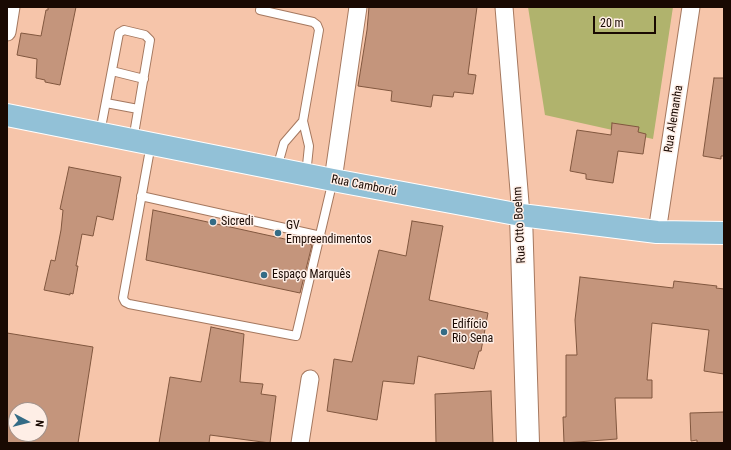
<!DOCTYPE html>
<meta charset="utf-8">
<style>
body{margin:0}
#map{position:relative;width:731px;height:450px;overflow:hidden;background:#f6c5aa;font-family:"Roboto Condensed",sans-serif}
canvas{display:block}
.frame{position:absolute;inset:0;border:8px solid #190902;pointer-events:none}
.north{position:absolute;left:8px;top:402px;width:40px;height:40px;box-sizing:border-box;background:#feeee6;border:1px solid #a2928b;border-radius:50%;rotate:97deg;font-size:11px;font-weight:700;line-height:16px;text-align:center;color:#190902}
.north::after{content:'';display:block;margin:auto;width:14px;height:18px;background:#346c86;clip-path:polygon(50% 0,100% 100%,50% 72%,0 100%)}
.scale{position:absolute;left:593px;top:16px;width:63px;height:18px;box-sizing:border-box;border:2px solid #190902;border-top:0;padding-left:5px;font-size:12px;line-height:14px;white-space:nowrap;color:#190902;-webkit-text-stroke:3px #feeee6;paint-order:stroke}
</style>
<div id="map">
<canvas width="731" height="450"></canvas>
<div class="frame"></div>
<div class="north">N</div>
<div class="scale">20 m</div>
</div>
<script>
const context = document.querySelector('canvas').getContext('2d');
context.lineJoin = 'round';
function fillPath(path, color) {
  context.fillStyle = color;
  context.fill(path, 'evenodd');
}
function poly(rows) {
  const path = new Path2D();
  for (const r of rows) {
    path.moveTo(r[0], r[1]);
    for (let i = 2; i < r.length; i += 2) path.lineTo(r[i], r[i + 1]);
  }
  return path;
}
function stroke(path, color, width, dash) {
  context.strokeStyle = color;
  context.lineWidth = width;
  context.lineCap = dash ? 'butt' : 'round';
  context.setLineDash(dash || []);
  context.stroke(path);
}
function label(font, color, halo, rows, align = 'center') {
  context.font = font + ' "Roboto Condensed",sans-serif';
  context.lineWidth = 3;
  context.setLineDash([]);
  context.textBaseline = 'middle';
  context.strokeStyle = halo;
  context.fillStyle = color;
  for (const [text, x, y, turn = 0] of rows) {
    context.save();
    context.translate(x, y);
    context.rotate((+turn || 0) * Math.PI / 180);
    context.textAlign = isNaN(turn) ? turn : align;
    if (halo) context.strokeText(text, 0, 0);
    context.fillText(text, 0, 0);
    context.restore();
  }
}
fillPath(poly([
 [528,7,673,7,653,139,545,115]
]), '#b0b36d');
const building = poly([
 [48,7,76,7,60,85,45,82,45,80,36,78,37,59,17,55,21,33,41,36,46,10,48,10,48,7],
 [369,7,477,7,468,74,476,75,473,94,454,92,453,97,433,95,431,107,391,101,392,91,358,86,367,30,369,7],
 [714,78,724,78,724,156,721,156,721,159,703,156,714,78],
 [612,123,639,127,638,132,646,134,643,154,618,151,613,183,586,179,586,174,570,171,577,130,611,135,612,123],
 [69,167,121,177,113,220,97,216,93,236,82,234,76,266,78,266,73,294,70,293,70,295,44,290,51,260,55,261,61,230,63,210,60,209,69,167],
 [153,210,312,245,300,293,146,260,153,210],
 [412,221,443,226,429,300,488,313,481,351,479,351,474,369,418,356,414,384,383,381,377,420,327,411,334,359,352,362,379,250,406,256,412,221],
 [580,277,673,288,674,281,717,286,716,288,724,289,724,374,704,371,709,330,652,323,647,380,652,380,652,398,615,398,617,439,564,443,563,417,566,417,566,355,577,355,575,320,580,277],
 [211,327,244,334,240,382,263,384,261,394,276,396,270,443,210,435,209,443,159,443,170,377,201,382,211,327],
 [7,333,93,347,78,443,7,443,7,333],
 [16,410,40,410,40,434,16,434,16,410],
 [491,391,493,443,436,443,435,394,491,391],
 [724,412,724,443,697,443,697,440,691,441,690,413,724,412]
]);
fillPath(building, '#c4957c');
stroke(building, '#81573f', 1);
const service = poly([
 [260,10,313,22,317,25,319,30,303,121,309,146,306,175],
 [112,71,144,79],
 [106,103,138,109],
 [100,133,119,33,124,30,145,35,150,40,133,140],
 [151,144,123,298,125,302,129,304,296,336,333,180],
 [277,168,284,143,303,121],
 [141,196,321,236]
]);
const minor = poly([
 [504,7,521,215],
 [7,32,11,7],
 [333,180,358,7],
 [657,232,691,7],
 [300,443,310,379]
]);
const secondary = poly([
 [521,215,528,443]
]);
const primary = poly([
 [7,115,333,180,521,215,657,232,724,233]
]);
stroke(service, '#a5785f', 10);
stroke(minor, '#a5785f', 19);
stroke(secondary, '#a5785f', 24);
stroke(primary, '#fff', 24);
stroke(service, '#fff', 8);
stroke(minor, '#fff', 17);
stroke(secondary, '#fff', 22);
stroke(primary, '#92c1d7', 22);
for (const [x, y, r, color] of [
 [213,222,4,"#346c86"],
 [278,233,4,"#346c86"],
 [264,275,4,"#346c86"],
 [444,332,4,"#346c86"]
]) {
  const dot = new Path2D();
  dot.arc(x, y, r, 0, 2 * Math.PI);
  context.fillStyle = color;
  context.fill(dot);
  stroke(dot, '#feeee6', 1.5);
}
label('12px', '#190902', '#feeee6', [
 ["Rua Alemanha",674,119,-81],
 ["Rua Camboriú",364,186,11],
 ["Rua Otto Boehm",520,225,-93]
]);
label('12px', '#190902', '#feeee6', [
 ["Sicredi",221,222],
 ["GV",286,226],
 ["Empreendimentos",286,240],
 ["Espaço Marquês",272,275],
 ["Edifício",452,325],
 ["Rio Sena",452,339]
], 'left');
</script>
